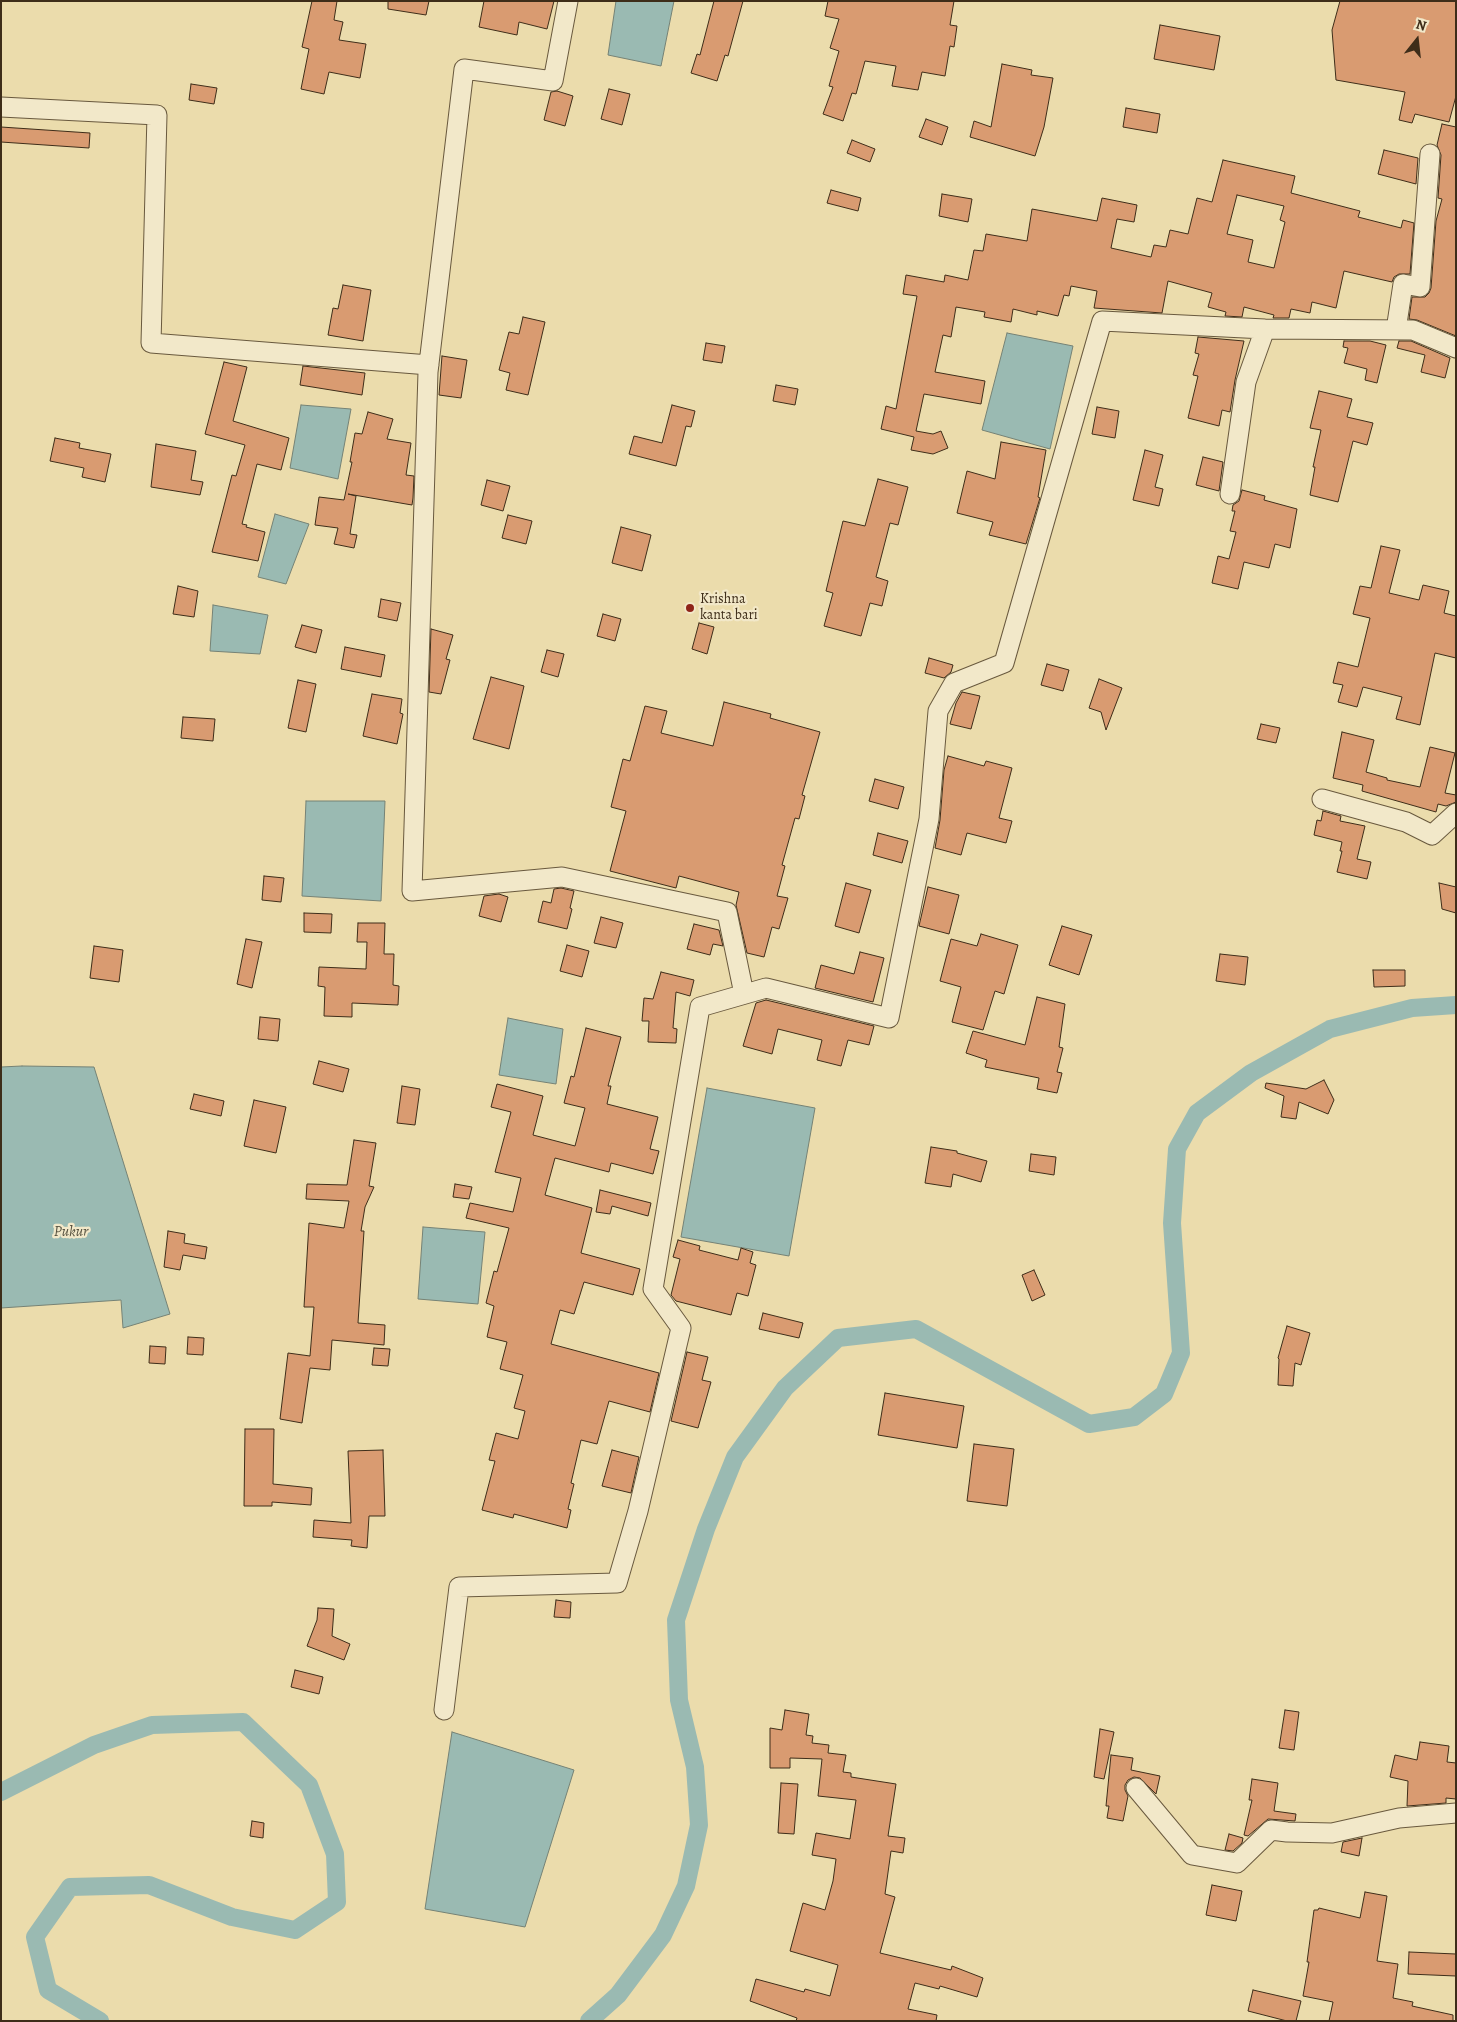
<!DOCTYPE html>
<style>
body{margin:0}
#map{position:relative;width:1457px;height:2022px;overflow:hidden;background:#ebdcac;font-family:Alegreya,serif}
canvas{display:block}
.frame{position:absolute;inset:0;border:2px solid #3e2d19;pointer-events:none}
.north{position:absolute;left:1392px;top:15px;width:50px;height:50px;-webkit-text-stroke:4px #f2e8c9;paint-order:stroke;rotate:16deg;font-size:14px;font-weight:700;line-height:20px;text-align:center;color:#3e2d19}
.north::after{content:'';display:block;margin:auto;width:18px;height:22px;background:#3e2d19;clip-path:polygon(50% 0,100% 100%,50% 72%,0 100%)}
</style>
<div id="map">
<canvas width="1457" height="2022"></canvas>
<div class="frame"></div>
<div class="north">N</div>
</div>
<script>
const context = document.querySelector('canvas').getContext('2d');
context.lineJoin = 'round';
function fillPath(path, color) {
  context.fillStyle = color;
  context.fill(path, 'evenodd');
}
function poly(rows) {
  const path = new Path2D();
  for (const r of rows) {
    path.moveTo(r[0], r[1]);
    for (let i = 2; i < r.length; i += 2) path.lineTo(r[i], r[i + 1]);
  }
  return path;
}
function stroke(path, color, width, dash) {
  context.strokeStyle = color;
  context.lineWidth = width;
  context.lineCap = dash ? 'butt' : 'round';
  context.setLineDash(dash || []);
  context.stroke(path);
}
function label(font, color, halo, rows, align = 'center') {
  context.font = font + ' Alegreya,serif';
  context.lineWidth = 4.5;
  context.setLineDash([]);
  context.textBaseline = 'middle';
  context.strokeStyle = halo;
  context.fillStyle = color;
  for (const [text, x, y, turn = 0] of rows) {
    context.save();
    context.translate(x, y);
    context.rotate((+turn || 0) * Math.PI / 180);
    context.textAlign = isNaN(turn) ? turn : align;
    if (halo) context.strokeText(text, 0, 0);
    context.fillText(text, 0, 0);
    context.restore();
  }
}
const water = poly([
 [616,1,674,1,661,66,608,55,616,1],
 [1007,333,1073,346,1050,449,982,430,1007,333],
 [301,405,351,409,338,479,290,468,301,405],
 [275,514,309,524,286,584,258,577,275,514],
 [213,605,268,615,260,654,210,651,213,605],
 [306,801,385,801,381,901,302,896,306,801],
 [508,1018,563,1029,556,1084,499,1075,508,1018],
 [22,1066,94,1067,170,1314,123,1328,121,1300,1,1308,1,1067,22,1066],
 [707,1088,815,1108,789,1256,681,1237,707,1088],
 [423,1227,485,1232,478,1304,418,1299,423,1227],
 [452,1732,574,1770,525,1927,425,1909,452,1732]
]);
fillPath(water, '#9abab2');
stroke(water, '#758275', 1);
stroke(poly([
 [1,1792,94,1745,152,1725,243,1722,309,1785,335,1854,337,1902,295,1930,232,1917,149,1885,70,1887,35,1937,48,1990,100,2021],
 [589,2021,618,1995,663,1935,686,1886,699,1825,695,1767,679,1700,676,1620,706,1529,735,1457,785,1388,838,1338,916,1329,1089,1424,1134,1417,1164,1394,1181,1353,1172,1223,1177,1149,1197,1113,1251,1073,1330,1029,1412,1008,1456,1005]
]), '#9abab2', 18);
const building = poly([
 [312,1,337,1,334,20,343,22,339,40,366,44,360,78,329,72,324,94,301,89,309,49,302,47,312,1],
 [388,1,429,1,426,15,388,9,388,1],
 [484,1,554,1,547,29,519,22,517,35,479,27,484,1],
 [714,1,743,1,728,56,725,55,717,81,691,73,697,54,700,55,714,1],
 [828,1,954,1,950,25,957,26,954,47,950,46,945,76,922,72,918,90,892,86,896,66,865,61,856,94,852,93,843,121,823,114,833,87,829,86,839,51,830,48,839,19,825,16,828,1],
 [1340,1,1456,1,1456,96,1449,122,1415,114,1412,123,1399,120,1405,92,1336,80,1332,30,1340,1],
 [1160,25,1220,36,1214,70,1154,59,1160,25],
 [1002,64,1032,70,1031,75,1053,78,1044,127,1035,156,970,137,974,121,991,127,1002,64],
 [191,84,217,88,214,104,189,100,191,84],
 [609,89,630,94,622,125,601,119,609,89],
 [557,91,573,96,565,126,544,120,551,92,557,91],
 [1126,108,1160,114,1157,133,1123,127,1126,108],
 [926,119,948,127,942,145,919,137,926,119],
 [1442,124,1456,127,1456,336,1417,320,1409,319,1412,297,1425,297,1429,293,1431,288,1436,221,1442,199,1438,198,1441,155,1437,145,1442,124],
 [1,127,90,133,89,148,1,142,1,127],
 [852,140,875,149,870,162,847,153,852,140],
 [1384,150,1418,158,1416,184,1378,174,1384,150],
 [1223,160,1295,176,1291,193,1360,211,1358,217,1401,228,1403,220,1414,223,1410,274,1399,274,1394,277,1392,282,1344,271,1336,308,1312,302,1310,313,1291,309,1289,318,1273,318,1274,315,1244,307,1242,317,1225,316,1226,312,1208,307,1212,293,1168,281,1162,313,1094,308,1097,291,1071,286,1069,296,1064,295,1058,316,1037,311,1037,315,1013,309,1011,322,984,317,985,312,956,307,951,337,943,335,935,372,985,381,981,404,924,394,916,431,933,434,941,431,948,448,933,454,911,450,914,437,881,429,886,406,896,409,917,296,903,294,906,275,944,282,945,275,968,280,974,250,983,251,986,234,1027,241,1032,209,1097,221,1102,198,1137,205,1134,222,1117,219,1111,248,1151,257,1154,245,1166,247,1170,230,1188,234,1197,198,1212,202,1223,160],
 [1237,195,1284,206,1280,220,1285,222,1274,268,1248,262,1253,240,1227,234,1237,195],
 [831,190,861,198,858,211,827,203,831,190],
 [942,194,972,199,968,222,939,216,942,194],
 [343,285,371,290,363,341,328,335,333,308,338,309,343,285],
 [523,317,545,322,528,395,506,390,510,373,499,370,509,332,519,334,523,317],
 [1198,337,1244,341,1235,380,1230,412,1222,410,1219,426,1188,418,1198,376,1193,375,1199,354,1195,353,1198,337],
 [1344,341,1370,341,1386,345,1377,383,1365,380,1367,369,1344,363,1348,348,1343,347,1344,341],
 [1399,341,1411,341,1450,358,1445,378,1421,372,1425,355,1397,348,1399,341],
 [706,343,725,346,722,363,703,360,706,343],
 [442,356,467,360,461,398,439,395,442,356],
 [224,362,247,367,233,421,289,438,281,470,257,464,242,524,247,525,246,527,265,532,258,561,212,552,232,475,236,476,245,445,205,434,224,362],
 [303,366,365,373,362,395,300,385,303,366],
 [776,385,798,389,795,405,773,401,776,385],
 [1319,391,1352,399,1347,417,1373,423,1367,445,1353,441,1338,502,1310,495,1315,467,1313,467,1321,430,1310,428,1319,391],
 [672,405,695,411,691,427,686,426,676,466,629,454,634,436,662,443,672,405],
 [1097,407,1119,411,1115,438,1092,434,1097,407],
 [368,412,393,419,387,439,411,443,406,475,414,476,413,498,412,505,348,494,356,496,350,534,357,535,354,548,334,544,338,528,315,525,319,497,344,500,352,462,350,462,355,433,362,434,368,412],
 [55,438,80,443,79,448,111,454,105,482,82,477,84,468,50,461,55,438],
 [1001,442,1046,450,1038,497,1040,498,1026,544,989,535,993,522,957,513,967,471,995,479,1001,442],
 [156,444,196,451,191,480,203,482,200,495,151,487,156,444],
 [1145,450,1163,455,1155,487,1163,489,1159,506,1133,500,1145,450],
 [1203,457,1223,462,1219,491,1196,485,1203,457],
 [878,479,908,487,898,525,890,523,876,577,888,581,882,606,870,603,861,636,824,626,833,593,826,591,843,521,865,526,878,479],
 [487,480,510,486,503,511,481,505,487,480],
 [1242,490,1265,496,1264,500,1297,509,1290,548,1275,544,1269,568,1244,562,1238,589,1212,583,1218,556,1229,559,1236,532,1230,531,1235,511,1232,511,1233,505,1239,501,1242,490],
 [508,515,532,521,526,544,502,538,508,515],
 [621,527,651,535,642,571,612,563,621,527],
 [1381,546,1400,550,1389,593,1419,600,1423,585,1449,591,1444,613,1456,616,1456,658,1435,653,1420,725,1396,719,1402,697,1363,687,1357,707,1338,702,1343,685,1333,683,1338,662,1358,667,1370,618,1353,614,1360,586,1371,588,1381,546],
 [178,586,198,591,194,617,173,614,178,586],
 [381,599,401,603,397,621,378,617,381,599],
 [603,614,621,619,615,641,597,636,603,614],
 [699,623,714,627,707,654,692,649,699,623],
 [302,625,322,630,316,653,295,647,302,625],
 [431,629,453,635,446,659,450,660,441,694,429,692,431,629],
 [345,647,385,655,381,677,341,669,345,647],
 [547,650,564,654,558,677,541,672,547,650],
 [929,658,953,665,951,672,944,678,925,673,929,658],
 [1047,664,1069,670,1063,691,1041,685,1047,664],
 [491,677,524,686,509,749,473,739,491,677],
 [1099,679,1122,688,1106,730,1101,712,1089,708,1099,679],
 [298,680,316,684,306,732,288,728,298,680],
 [962,692,980,696,971,729,950,724,956,703,962,692],
 [372,694,402,699,400,713,403,714,397,744,363,736,372,694],
 [724,702,771,714,770,718,820,732,802,795,805,796,799,819,795,818,782,865,785,866,777,896,788,898,779,929,772,927,764,957,747,953,736,905,739,892,679,876,676,888,610,871,626,811,611,807,623,759,630,761,645,706,667,711,661,733,713,746,724,702],
 [183,717,215,719,213,741,181,738,183,717],
 [1261,724,1280,728,1276,743,1257,739,1261,724],
 [1342,732,1374,740,1366,772,1387,778,1387,780,1420,787,1430,747,1455,753,1445,793,1456,795,1456,802,1446,806,1438,804,1436,812,1362,791,1363,785,1333,778,1342,732],
 [948,756,984,766,986,761,1012,768,999,818,1012,821,1006,843,967,833,961,855,935,848,940,820,944,770,948,756],
 [875,779,904,787,898,809,869,801,875,779],
 [1323,811,1341,816,1340,821,1365,826,1357,859,1371,862,1367,879,1337,872,1342,851,1340,851,1342,842,1314,835,1317,820,1321,821,1323,811],
 [878,833,908,841,902,863,873,855,878,833],
 [264,876,284,878,281,902,262,900,264,876],
 [846,883,871,890,859,933,835,926,846,883],
 [1439,883,1456,887,1456,913,1442,909,1439,883],
 [928,887,959,895,949,934,919,926,928,887],
 [561,888,574,891,570,908,572,909,567,929,538,922,543,901,551,903,554,889,561,888],
 [499,894,508,897,501,922,479,916,484,896,499,894],
 [304,913,332,914,331,933,304,932,304,913],
 [601,917,623,923,616,948,594,943,601,917],
 [358,923,385,923,384,954,394,954,393,985,399,986,398,1005,352,1003,352,1017,324,1016,325,987,318,986,319,967,366,969,367,942,357,942,358,923],
 [694,924,719,930,723,946,713,944,710,955,687,949,694,924],
 [1062,926,1092,935,1079,975,1049,965,1062,926],
 [981,934,1018,945,1004,994,995,991,983,1030,952,1022,961,987,940,981,951,939,977,946,981,934],
 [246,939,262,942,252,988,237,984,246,939],
 [567,945,589,951,582,977,560,971,567,945],
 [94,946,123,950,119,982,90,978,94,946],
 [860,952,884,958,873,1002,815,988,821,965,854,974,860,952],
 [1220,954,1248,957,1245,985,1216,981,1220,954],
 [1373,970,1405,970,1405,986,1374,987,1373,970],
 [661,972,694,980,690,996,676,992,673,1028,677,1029,676,1043,648,1042,649,1021,642,1021,644,998,653,999,661,972],
 [1037,997,1065,1004,1059,1047,1063,1048,1057,1072,1062,1073,1057,1093,1037,1089,1039,1078,985,1067,987,1060,966,1053,973,1031,1025,1045,1037,997],
 [766,1000,874,1026,869,1045,848,1040,841,1066,817,1060,822,1040,778,1029,772,1054,743,1046,756,1003,766,1000],
 [260,1017,280,1019,278,1041,258,1039,260,1017],
 [586,1028,621,1037,608,1086,611,1086,607,1104,658,1117,650,1149,659,1151,653,1174,611,1163,609,1172,555,1158,545,1195,592,1208,581,1253,640,1269,633,1295,584,1282,574,1314,560,1310,551,1344,659,1373,650,1412,609,1401,597,1444,581,1440,571,1483,574,1484,568,1509,571,1510,567,1528,514,1514,513,1518,482,1510,495,1461,489,1460,496,1433,518,1439,525,1411,514,1408,523,1375,500,1369,507,1342,487,1337,494,1306,486,1303,494,1271,497,1272,509,1228,466,1218,470,1203,513,1212,521,1178,495,1172,511,1112,491,1107,497,1084,543,1096,533,1135,575,1146,585,1108,564,1103,571,1076,574,1077,586,1028],
 [319,1061,349,1069,343,1092,313,1084,319,1061],
 [1324,1080,1334,1100,1328,1114,1299,1102,1296,1119,1281,1117,1284,1096,1265,1088,1266,1083,1306,1089,1324,1080],
 [402,1086,420,1089,415,1125,397,1123,402,1086],
 [194,1094,224,1101,221,1116,190,1109,194,1094],
 [254,1100,286,1107,276,1153,244,1146,254,1100],
 [354,1140,376,1143,369,1186,374,1187,365,1207,361,1231,364,1231,358,1323,385,1325,384,1345,332,1340,330,1370,310,1368,302,1423,280,1419,288,1353,310,1356,314,1307,304,1307,309,1223,344,1228,349,1201,306,1199,307,1184,347,1185,354,1140],
 [931,1147,957,1151,957,1153,987,1161,981,1182,953,1174,951,1187,925,1183,931,1147],
 [1031,1154,1056,1157,1054,1175,1029,1171,1031,1154],
 [455,1184,472,1187,469,1199,453,1197,455,1184],
 [600,1190,651,1203,648,1216,612,1206,610,1214,596,1212,600,1190],
 [168,1231,185,1234,184,1243,207,1247,205,1259,183,1255,180,1270,164,1267,168,1231],
 [678,1240,700,1246,699,1250,738,1260,741,1248,753,1252,750,1263,756,1265,748,1296,737,1293,731,1315,676,1301,671,1295,680,1259,673,1257,678,1240],
 [1034,1270,1045,1295,1032,1301,1022,1275,1034,1270],
 [763,1313,803,1323,799,1338,759,1329,763,1313],
 [1287,1326,1310,1333,1301,1365,1295,1363,1293,1386,1278,1385,1279,1359,1278,1358,1287,1326],
 [188,1337,204,1338,203,1355,187,1354,188,1337],
 [150,1346,166,1347,165,1364,149,1363,150,1346],
 [374,1348,390,1349,388,1366,372,1365,374,1348],
 [687,1352,708,1357,702,1380,711,1382,698,1428,671,1421,687,1352],
 [885,1393,964,1406,957,1448,878,1435,885,1393],
 [245,1429,274,1429,273,1484,312,1488,311,1505,272,1502,272,1506,244,1506,245,1429],
 [974,1444,1014,1449,1007,1506,967,1501,974,1444],
 [383,1450,385,1516,369,1516,367,1548,351,1546,352,1540,313,1537,314,1520,351,1523,348,1451,383,1450],
 [612,1450,639,1457,631,1493,602,1486,612,1450],
 [556,1600,571,1602,570,1618,554,1617,556,1600],
 [318,1608,334,1609,332,1636,350,1644,344,1660,307,1646,317,1620,318,1608],
 [295,1670,323,1677,319,1694,291,1687,295,1670],
 [785,1710,809,1714,806,1735,813,1736,812,1743,829,1745,828,1753,846,1755,843,1772,851,1773,851,1777,896,1784,888,1836,905,1838,903,1853,891,1851,885,1894,895,1897,880,1953,951,1970,952,1966,983,1978,977,1997,940,1986,939,1989,915,1983,908,2009,937,2015,936,2021,796,2021,797,2018,750,2001,756,1979,804,1992,805,1989,830,1996,838,1965,790,1951,803,1903,825,1910,833,1881,836,1859,812,1855,816,1833,850,1839,856,1800,818,1796,822,1759,790,1758,790,1768,770,1768,770,1728,782,1730,785,1710],
 [1285,1710,1299,1712,1294,1750,1279,1748,1285,1710],
 [1100,1729,1114,1732,1104,1779,1094,1777,1100,1729],
 [1420,1742,1449,1746,1447,1762,1456,1763,1456,1799,1446,1798,1446,1803,1407,1806,1408,1781,1390,1777,1395,1755,1417,1760,1420,1742],
 [1111,1755,1133,1758,1131,1770,1160,1776,1156,1794,1140,1778,1134,1777,1128,1780,1125,1785,1125,1790,1128,1796,1123,1821,1107,1818,1109,1806,1106,1806,1111,1755],
 [1252,1779,1278,1783,1274,1811,1296,1814,1295,1821,1268,1819,1248,1836,1244,1835,1252,1800,1249,1800,1252,1779],
 [781,1783,798,1784,794,1834,778,1833,781,1783],
 [252,1821,264,1823,263,1838,250,1836,252,1821],
 [1229,1834,1243,1838,1242,1843,1233,1851,1225,1850,1229,1834],
 [1362,1838,1359,1856,1341,1852,1343,1842,1362,1838],
 [1212,1885,1242,1891,1236,1921,1206,1915,1212,1885],
 [1365,1892,1387,1896,1377,1961,1398,1964,1393,1998,1413,2002,1412,2006,1453,2015,1453,2021,1329,2021,1333,2002,1303,1996,1309,1962,1307,1962,1314,1910,1318,1910,1319,1908,1360,1918,1365,1892],
 [1409,1952,1456,1954,1456,1976,1408,1974,1409,1952],
 [1253,1990,1301,2001,1296,2021,1287,2021,1248,2011,1253,1990]
]);
fillPath(building, '#d99b71');
stroke(building, '#3e2d19', 1);
const minor = poly([
 [568,1,553,81,464,69,428,372,412,891,562,877,727,912,744,994],
 [1,107,157,115,151,343,429,365],
 [1396,330,1403,284,1420,287,1430,154],
 [1230,494,1246,382,1265,329],
 [1322,799,1406,822,1432,835,1456,813],
 [444,1710,459,1587,617,1583,638,1511,681,1328,653,1289,700,1007,766,988,889,1018,929,819,938,711,954,683,1004,663,1102,321,1265,329,1413,330,1456,348],
 [1136,1788,1192,1855,1237,1863,1271,1830,1287,1832,1332,1833,1399,1818,1456,1813]
]);
stroke(minor, '#69593e', 21);
stroke(minor, '#f2e8c9', 19);
for (const [x, y, r, color] of [
 [690,608,5,"#8f2418"]
]) {
  const dot = new Path2D();
  dot.arc(x, y, r, 0, 2 * Math.PI);
  context.fillStyle = color;
  context.fill(dot);
  stroke(dot, '#f2e8c9', 2);
}
label('14px', '#3e2d19', '#f2e8c9', [
 ["Krishna",700,600],
 ["kanta bari",700,616]
], 'left');
label('italic 15px', '#55503f', '#f2e8c9', [
 ["Pukur",71,1232]
]);
</script>
